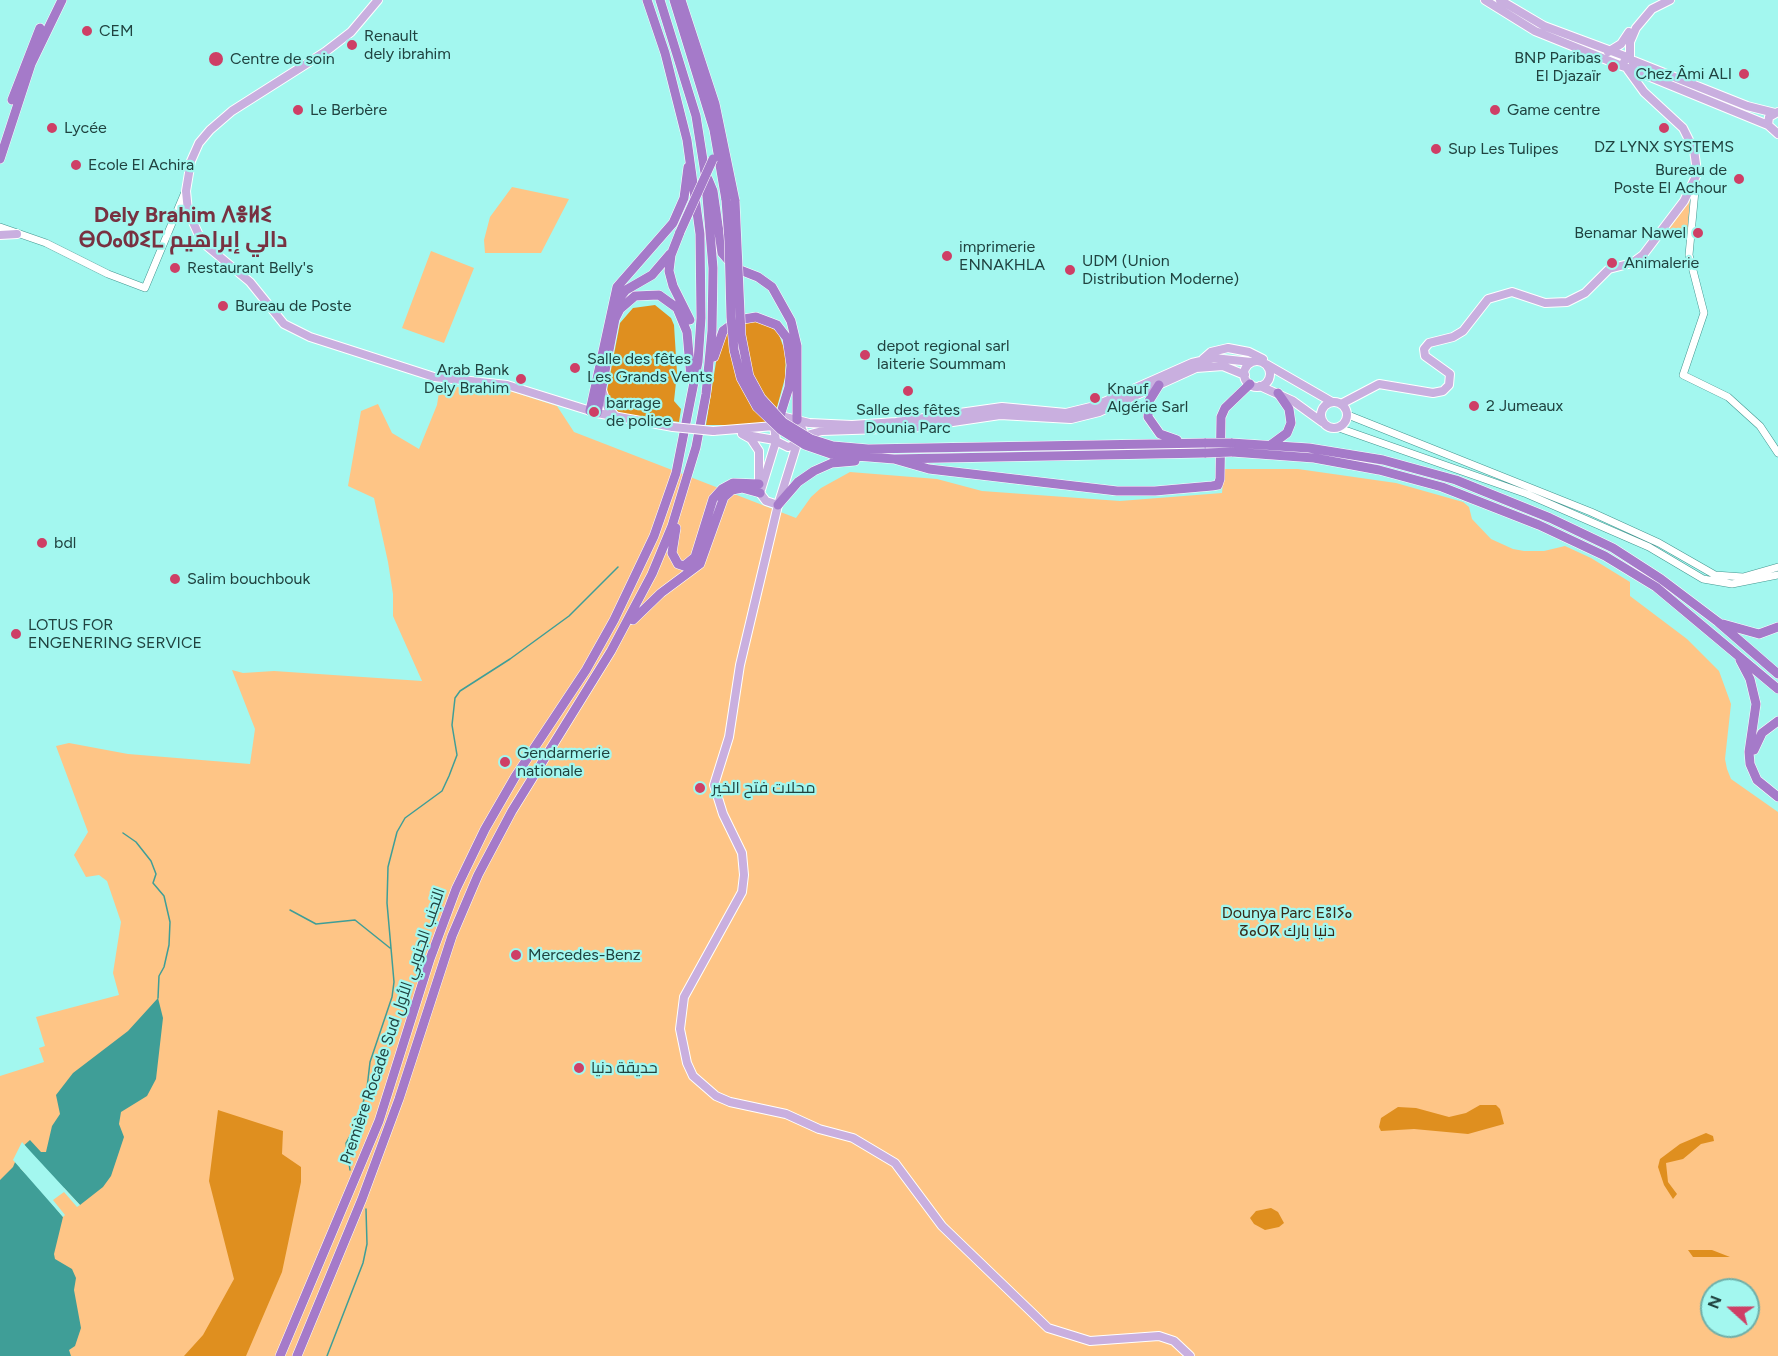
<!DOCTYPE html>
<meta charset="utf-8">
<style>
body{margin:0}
#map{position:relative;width:1778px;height:1356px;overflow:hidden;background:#a3f7ef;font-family:Figtree,sans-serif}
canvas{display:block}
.north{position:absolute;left:1700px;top:1278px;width:60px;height:60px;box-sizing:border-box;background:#a3f7ef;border:2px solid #6fafa9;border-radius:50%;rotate:291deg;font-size:16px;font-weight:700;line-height:24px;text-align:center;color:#204340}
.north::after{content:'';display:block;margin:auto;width:21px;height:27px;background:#ce3f66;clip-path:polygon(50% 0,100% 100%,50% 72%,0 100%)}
</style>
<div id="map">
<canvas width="1778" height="1356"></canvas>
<div class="north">N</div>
</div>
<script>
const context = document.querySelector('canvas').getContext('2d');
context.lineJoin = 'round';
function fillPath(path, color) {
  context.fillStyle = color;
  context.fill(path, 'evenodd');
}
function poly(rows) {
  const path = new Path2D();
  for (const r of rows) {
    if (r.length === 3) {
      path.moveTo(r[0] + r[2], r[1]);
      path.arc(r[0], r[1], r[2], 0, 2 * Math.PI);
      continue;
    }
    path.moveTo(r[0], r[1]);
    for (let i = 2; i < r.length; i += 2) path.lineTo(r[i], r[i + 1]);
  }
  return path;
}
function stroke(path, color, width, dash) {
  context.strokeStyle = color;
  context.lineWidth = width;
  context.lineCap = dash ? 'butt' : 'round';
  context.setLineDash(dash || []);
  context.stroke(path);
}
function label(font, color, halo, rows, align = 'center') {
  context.font = font + ' Figtree,Cairo,"Noto Sans Tifinagh",sans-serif';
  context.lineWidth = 4.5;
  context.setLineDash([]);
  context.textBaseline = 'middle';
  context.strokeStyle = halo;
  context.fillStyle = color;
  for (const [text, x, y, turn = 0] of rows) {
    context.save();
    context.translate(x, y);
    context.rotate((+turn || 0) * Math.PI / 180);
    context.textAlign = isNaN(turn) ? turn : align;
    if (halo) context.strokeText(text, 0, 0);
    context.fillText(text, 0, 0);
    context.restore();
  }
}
fillPath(poly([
 [512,187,569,199,541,253,485,253,484,240,490,217],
 [1690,200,1687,236,1684,238,1667,232],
 [431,251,474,268,444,343,402,328],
 [440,386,507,390,557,406,574,432,796,518,811,497,821,488,850,472,937,479,982,491,1120,501,1222,493,1224,469,1298,469,1396,483,1463,502,1469,507,1472,519,1491,539,1513,549,1524,551,1544,551,1565,546,1591,558,1630,582,1630,596,1687,639,1719,671,1731,704,1725,759,1727,769,1731,779,1778,812,1778,1356,0,1356,0,1076,44,1062,39,1048,45,1046,36,1017,119,995,113,973,121,922,107,881,99,875,86,877,74,855,88,832,56,746,69,743,128,754,250,764,255,729,232,670,243,673,274,671,422,681,393,616,393,594,388,562,374,498,348,486,361,411,378,404,392,433,419,449,437,405],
 [1712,1290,1748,1290,1748,1326,1712,1326]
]), '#fec586');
fillPath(poly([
 [655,305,671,318,674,325,677,373,674,401,681,409,679,422,619,413,606,396,620,323,633,308],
 [757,319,778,332,786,354,785,378,774,418,762,425,706,425,717,356,728,329],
 [1480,1105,1496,1105,1500,1109,1504,1124,1468,1134,1414,1129,1381,1131,1379,1127,1381,1118,1398,1107,1416,1108,1449,1117,1466,1113],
 [218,1110,283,1131,282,1154,301,1167,301,1182,282,1272,246,1356,184,1356,203,1335,234,1279,209,1181],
 [1706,1133,1713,1136,1714,1141,1701,1144,1683,1159,1666,1163,1668,1182,1677,1194,1673,1199,1664,1185,1658,1167,1660,1159,1680,1144],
 [1271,1208,1278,1212,1284,1223,1279,1227,1265,1230,1254,1224,1250,1218,1256,1211],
 [1688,1250,1712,1250,1730,1257,1693,1257]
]), '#df8f1f');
fillPath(poly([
 [158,998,163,1018,156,1079,147,1096,121,1112,119,1124,124,1137,111,1176,103,1187,80,1205,64,1188,49,1200,63,1217,54,1254,55,1259,72,1269,76,1278,74,1290,81,1328,75,1346,69,1350,71,1356,0,1356,0,1180,13,1167,21,1148,30,1140,41,1152,46,1152,52,1126,60,1114,56,1095,73,1073,128,1031],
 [27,1153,39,1162,25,1173,20,1168]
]), '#3f9e97');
fillPath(poly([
 [22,1142,31,1152,80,1205,77,1207,64,1192,53,1200,65,1215,63,1217,13,1160]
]), '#a3f7ef');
stroke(poly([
 [123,833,136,842,151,861,156,874,153,883,164,896,170,922,169,945,164,967,159,976,158,998],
 [290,910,316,924,355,920,390,948],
 [350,1170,346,1143,358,1122,367,1088,370,1062,392,997,394,982,387,903,388,867,397,832,405,818,442,791,449,776,457,755,452,725,455,698,460,691,510,659,569,616,618,567],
 [327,1356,363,1263,367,1244,366,1209]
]), '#3f9e97', 1.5);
const minor = poly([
 [1696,180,1689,255,1704,313,1683,375,1728,397,1760,426,1778,453],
 [0,227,46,243,108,274,145,288,185,192],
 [1348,415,1591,512,1659,543,1715,575,1743,577,1778,567],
 [1339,428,1527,494,1649,547,1703,579,1732,584,1778,575]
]);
const major = poly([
 [378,0,351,32,325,52,232,111,210,130,199,143,191,161,186,191,188,211,202,242,250,282,284,324,310,337,434,377,507,385,597,413,673,427],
 [1485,0,1535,31,1622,66],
 [1500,0,1544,26,1630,58,1634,64,1631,69,1622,66,1626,58],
 [1608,52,1621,44,1629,32],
 [1630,58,1630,42,1636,28,1652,9,1670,0],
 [1634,61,1747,106,1775,113],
 [1631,69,1768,125],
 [1778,112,1769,117,1768,125,1778,134],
 [0,235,17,234],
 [1203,359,1211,352,1228,348,1249,352,1263,359],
 [1257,374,13],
 [1266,364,1332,402],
 [1260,386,1293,401,1322,422],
 [602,390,608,408,616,417],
 [1334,415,13],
 [1341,404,1379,384,1433,393,1443,391,1449,385,1450,374,1425,356,1424,349,1429,343,1453,337,1463,331,1488,299,1512,292,1545,303,1567,302,1585,293,1609,269,1632,263,1643,255,1684,201,1697,174,1696,164,1694,150,1683,128,1644,92,1628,70],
 [799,422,803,431,797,444,788,447,776,441,774,426,785,417,809,423,852,425,896,422,1002,407,1066,413,1095,406,1192,363,1214,358,1251,362],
 [713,431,774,426],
 [742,434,751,439,759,451,759,483],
 [746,435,775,440],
 [803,436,822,431,912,428,1000,415,1071,419,1099,412,1196,368,1223,366,1245,375],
 [776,441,760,493,766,501,778,505],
 [797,444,778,505,740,665,729,737,714,785,723,814,742,853,744,875,742,892,684,997,680,1029,687,1063,693,1076,716,1096,730,1102,786,1114,819,1129,853,1138,895,1163,942,1226,1048,1328,1090,1341,1159,1336,1174,1341,1190,1356]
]);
const highway = poly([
 [674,0,714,130,726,200],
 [681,0,715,104,735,201],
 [12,100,40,28],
 [0,159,31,64,62,0],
 [708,179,713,191,722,253,735,268,758,277,772,287,791,321,797,346,797,420],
 [680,232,671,255,669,271,673,286,690,320],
 [615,304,626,290,652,275,670,254],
 [714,357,723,331,738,320,756,317,777,325,787,338,791,365,789,387,779,419],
 [1159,385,1149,401,1148,417,1160,434,1177,440],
 [590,411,617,287,673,223,684,198,688,167],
 [597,413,615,319,620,309,635,296,659,295,677,308,687,332,691,378],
 [1231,443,1309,448,1383,460,1456,480,1550,518,1613,548,1661,579,1718,622,1778,674],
 [1272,444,1287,433,1291,423,1289,409,1278,393],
 [833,446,868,449,1206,443],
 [1232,452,1314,458,1379,470,1442,487,1539,525,1605,556,1656,587,1778,689],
 [831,454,894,459,1206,453],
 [894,459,929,469,1117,491,1155,491,1212,486,1218,485,1220,479,1221,417,1225,408,1250,384],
 [778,505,798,482,814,471,832,463,855,461],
 [676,528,672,553,678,564,684,566,695,557,713,499,722,489,733,483,759,484],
 [633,620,661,593,700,564,724,497,732,490,742,488,760,493],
 [1723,624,1759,634,1778,627],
 [1740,660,1750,679,1756,704,1749,752,1750,764,1757,780,1778,797],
 [1754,750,1762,733,1778,721],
 [280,1356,379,1121,430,959,456,889,485,829,515,777,586,670,614,620,654,536,676,473,698,362,701,318,700,234,687,140,665,53,647,0],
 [297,1356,362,1199,399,1099,452,936,478,875,512,811,611,651,652,574,672,526,696,447,706,394,712,331,713,268,705,173,696,116,660,0]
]);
stroke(minor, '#429790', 8);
stroke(major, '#fff', 10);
stroke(highway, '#fff', 10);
stroke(minor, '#fff', 7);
stroke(major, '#c9afdf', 8);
stroke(highway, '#a57ac9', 9);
const majorBridge = poly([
 [673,427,713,431]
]);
const highwayBridge = poly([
 [726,200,729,241,731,317,734,350,741,378,757,407,781,430,805,445,831,454],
 [735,201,741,335,749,376,761,398,783,422,811,439,833,446],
 [680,232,713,159],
 [1206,443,1231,443],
 [1206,453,1232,452]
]);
stroke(majorBridge, '#fff', 10, []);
stroke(highwayBridge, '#fff', 10, []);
stroke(majorBridge, '#c9afdf', 8);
stroke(highwayBridge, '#a57ac9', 9);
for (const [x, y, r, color] of [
 [87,31,6,"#ce3f66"],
 [352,45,6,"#ce3f66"],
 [216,59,8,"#ce3f66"],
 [1613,67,6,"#ce3f66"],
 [1744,74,6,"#ce3f66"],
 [298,110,6,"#ce3f66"],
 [1495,110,6,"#ce3f66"],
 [52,128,6,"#ce3f66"],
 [1664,128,6,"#ce3f66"],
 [1436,149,6,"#ce3f66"],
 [76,165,6,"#ce3f66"],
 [1739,179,6,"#ce3f66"],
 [1698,233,6,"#ce3f66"],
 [947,256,6,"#ce3f66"],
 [1612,263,6,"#ce3f66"],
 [175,268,6,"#ce3f66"],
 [1070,270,6,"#ce3f66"],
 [223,306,6,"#ce3f66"],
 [865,355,6,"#ce3f66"],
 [575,368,6,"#ce3f66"],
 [521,379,6,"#ce3f66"],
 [908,391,6,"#ce3f66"],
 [1095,398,6,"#ce3f66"],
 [1474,406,6,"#ce3f66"],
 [594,412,6,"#ce3f66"],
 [42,543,6,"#ce3f66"],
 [175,579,6,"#ce3f66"],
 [16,634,6,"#ce3f66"],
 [505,762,6,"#ce3f66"],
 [700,788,6,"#ce3f66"],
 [516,955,6,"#ce3f66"],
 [579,1068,6,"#ce3f66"]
]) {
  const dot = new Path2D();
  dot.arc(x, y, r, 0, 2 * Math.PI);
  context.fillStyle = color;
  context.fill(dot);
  stroke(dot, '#a3f7ef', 2);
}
label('16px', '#204340', '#a3f7ef', [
 ["CEM",99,31],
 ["Renault",364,36],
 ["dely ibrahim",364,54],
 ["BNP Paribas",1601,58,"right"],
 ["El Djazaïr",1601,76,"right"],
 ["Centre de soin",230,59],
 ["Chez Âmi ALI",1732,74,"right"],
 ["Le Berbère",310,110],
 ["Game centre",1507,110],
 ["Lycée",64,128],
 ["DZ LYNX SYSTEMS",1664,147,"center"],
 ["Sup Les Tulipes",1448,149],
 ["Ecole El Achira",88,165],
 ["Bureau de",1727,170,"right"],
 ["Poste El Achour",1727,188,"right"],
 ["Benamar Nawel",1686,233,"right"],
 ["imprimerie",959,247],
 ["ENNAKHLA",959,265],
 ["UDM (Union",1082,261],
 ["Distribution Moderne)",1082,279],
 ["Animalerie",1624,263],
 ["Restaurant Belly's",187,268],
 ["Bureau de Poste",235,306],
 ["depot regional sarl",877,346],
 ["laiterie Soummam",877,364],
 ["Salle des fêtes",587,359],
 ["Les Grands Vents",587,377],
 ["Arab Bank",509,370,"right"],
 ["Dely Brahim",509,388,"right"],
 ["Knauf",1107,389],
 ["Algérie Sarl",1107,407],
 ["barrage",606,403],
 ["de police",606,421],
 ["2 Jumeaux",1486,406],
 ["Salle des fêtes",908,410,"center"],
 ["Dounia Parc",908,428,"center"],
 ["bdl",54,543],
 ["Salim bouchbouk",187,579],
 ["LOTUS FOR",28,625],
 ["ENGENERING SERVICE",28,643],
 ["Gendarmerie",517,753],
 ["nationale",517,771],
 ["محلات فتح الخير",712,788],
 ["Mercedes-Benz",528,955],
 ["حديقة دنيا",591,1068]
], 'left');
label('16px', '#392a19', '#a3f7ef', [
 ["Dounya Parc ⴹⵓⵏⵢⴰ",1287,913],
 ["ⵒⴰⵔⴽ دنيا بارك",1287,931]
]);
label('16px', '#204340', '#a3f7ef', [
 ["Première Rocade Sud التجنب الجنوبي الأول",393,1026,-71]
]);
label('bold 22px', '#783141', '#a3f7ef', [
 ["Dely Brahim ⴷⴻⵍⵉ",183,216],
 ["ⴱⵔⴰⵀⵉⵎ دالي إبراهيم",183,241]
]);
</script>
